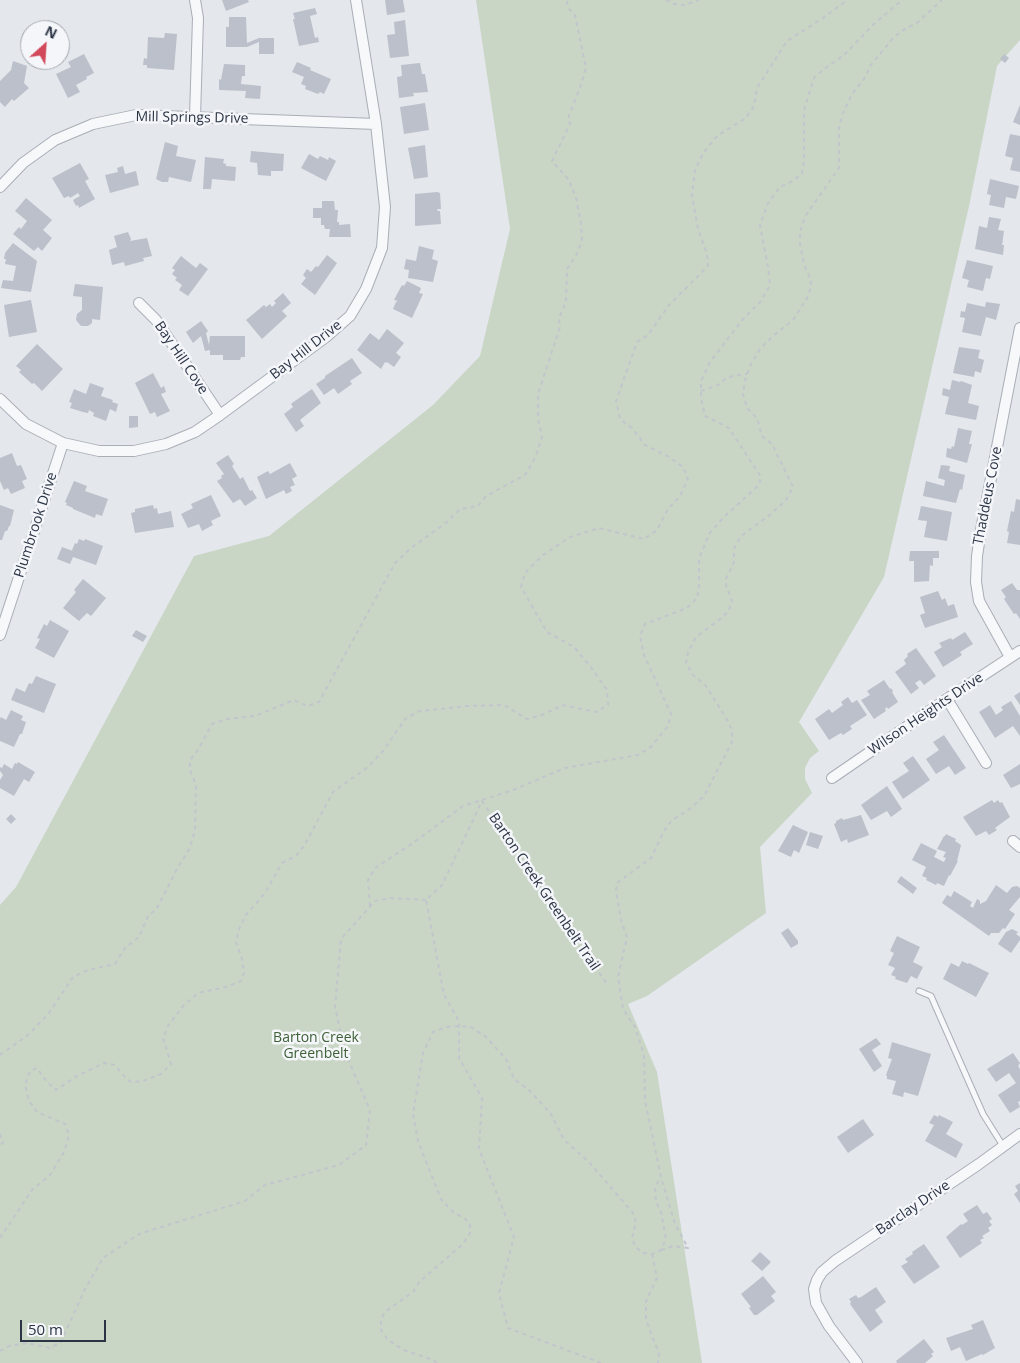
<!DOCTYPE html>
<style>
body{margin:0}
#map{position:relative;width:1020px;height:1363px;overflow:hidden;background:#e4e7ec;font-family:"Open Sans",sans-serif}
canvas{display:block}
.north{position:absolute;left:20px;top:20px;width:50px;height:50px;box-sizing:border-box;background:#f4f6f9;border:1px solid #a4a8b1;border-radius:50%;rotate:26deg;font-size:14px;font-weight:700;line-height:20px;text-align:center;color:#2b3445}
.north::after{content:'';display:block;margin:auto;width:18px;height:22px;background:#d1495b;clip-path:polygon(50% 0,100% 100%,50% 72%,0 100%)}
.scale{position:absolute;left:20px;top:1320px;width:86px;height:22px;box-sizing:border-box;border:2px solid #2b3445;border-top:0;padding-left:6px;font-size:15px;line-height:18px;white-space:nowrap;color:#2b3445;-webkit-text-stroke:4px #f4f6f9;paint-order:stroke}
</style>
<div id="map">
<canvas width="1020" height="1363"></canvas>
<div class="north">N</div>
<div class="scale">50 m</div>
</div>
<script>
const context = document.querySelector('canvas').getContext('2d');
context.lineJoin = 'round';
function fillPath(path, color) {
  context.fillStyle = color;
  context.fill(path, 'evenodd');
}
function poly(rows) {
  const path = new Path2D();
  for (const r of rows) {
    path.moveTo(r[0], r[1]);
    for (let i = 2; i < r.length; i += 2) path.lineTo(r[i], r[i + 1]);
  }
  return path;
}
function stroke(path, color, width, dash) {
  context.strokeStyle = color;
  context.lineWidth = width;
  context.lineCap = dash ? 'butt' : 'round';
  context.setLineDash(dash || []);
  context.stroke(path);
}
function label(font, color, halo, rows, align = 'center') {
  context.font = font + ' "Open Sans",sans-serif';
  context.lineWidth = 5;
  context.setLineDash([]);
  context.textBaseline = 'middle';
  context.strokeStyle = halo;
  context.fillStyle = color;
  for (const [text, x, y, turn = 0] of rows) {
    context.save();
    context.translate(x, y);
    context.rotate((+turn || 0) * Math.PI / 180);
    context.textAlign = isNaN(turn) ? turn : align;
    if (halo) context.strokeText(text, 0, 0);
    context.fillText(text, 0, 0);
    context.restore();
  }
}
fillPath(poly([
 [476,0,1020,0,1020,40,997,66,969,206,884,577,799,722,819,751,810,758,805,768,805,779,812,793,760,847,766,913,647,996,628,1004,657,1072,702,1363,0,1363,0,905,16,887,194,556,269,536,433,405,480,356,510,229]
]), '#c9d6c5');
fillPath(poly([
 [222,0,248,0,249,2,226,11],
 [385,0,403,0,405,12,387,15],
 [315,8,317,14,310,16,315,38,318,37,319,42,299,46,293,19,295,19,293,13],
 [229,17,246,17,247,43,259,38,274,38,274,54,259,54,259,42,247,47,226,47,226,27,229,27],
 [405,20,409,56,390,58,387,35,395,34,394,22],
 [165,33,177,34,174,70,147,68,147,65,143,65,144,58,147,59,148,37,164,38],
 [84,54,94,73,86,77,87,79,76,85,80,92,68,98,56,74,71,67,68,62],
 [1004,54,1009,58,1005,63,1000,59],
 [13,61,27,66,24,83,29,88,14,101,12,99,5,107,0,102,0,81,11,70],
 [297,62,311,68,310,70,331,79,324,94,320,92,318,94,305,89,306,86,301,84,304,77,292,72],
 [420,63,422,74,425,74,428,92,413,93,414,96,399,98,397,77,402,76,401,65],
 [224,64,245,65,245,76,242,76,241,84,261,86,260,99,245,98,246,91,219,90,219,79,221,80],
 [425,103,429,130,404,134,400,107],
 [1020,105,1020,125,1013,122],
 [1010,134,1020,136,1020,172,1010,170,1013,158,1005,156],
 [165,142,178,146,176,156,196,160,191,182,169,177,168,182,162,182,156,179],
 [425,145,428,177,414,179,408,148],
 [251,151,284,154,283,171,271,171,271,176,258,175,257,163,250,162],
 [309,154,318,159,320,156,328,160,329,157,336,161,326,181,301,168],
 [205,157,224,159,223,163,226,164,226,166,236,167,235,181,212,179,211,189,203,189],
 [80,163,89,179,85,181,95,199,79,208,78,205,76,206,73,200,80,196,78,193,70,198,69,196,64,198,52,178],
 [123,166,125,174,136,171,139,185,110,193,105,175,118,172,117,168],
 [990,179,1019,186,1016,199,1006,197,1004,208,989,205,991,195,987,194],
 [437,192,440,193,441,209,437,209,438,211,440,211,441,224,415,226,415,194],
 [26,198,52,220,43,230,52,238,42,251,38,247,34,251,13,234,19,227,21,229,27,221,15,211],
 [322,201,334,201,335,210,338,210,337,222,339,222,339,225,350,224,351,237,329,237,330,229,325,229,324,225,321,225,321,218,313,218,313,208,322,208],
 [989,217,1001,219,998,230,1004,231,1002,245,1004,245,1003,255,975,249,979,226,987,228],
 [128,232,131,239,130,241,147,238,152,256,143,258,144,261,125,266,124,262,112,265,109,250,117,247,114,236],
 [13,243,37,261,31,292,1,288,3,280,13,281,16,266,5,264,6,259,4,259,5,253],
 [419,246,434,250,432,259,438,261,433,282,408,278,409,270,404,269,406,259,416,261],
 [327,255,337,263,315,295,301,284,306,278,303,275,307,269,311,272,316,266,318,267],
 [181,256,196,268,200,263,208,269,188,296,179,290,182,285,175,280,177,278,172,274,175,270,172,268],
 [967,260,993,266,990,279,986,278,983,291,967,287,969,280,962,278],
 [407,281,421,288,419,293,423,294,412,318,393,309,396,302,398,301,394,300,397,294,402,285,404,286],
 [75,284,103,287,100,320,92,319,92,323,88,326,81,326,76,320,77,314,82,310,82,297,73,296],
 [283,293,291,303,282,311,287,316,262,339,246,320,264,305,266,307,270,304,272,307,276,303,274,301],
 [31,300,37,332,9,337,4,305],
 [986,302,1000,304,996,320,986,317,981,336,962,332,965,318,960,317,961,311,965,312,967,303,985,307],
 [201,321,208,331,206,333,209,345,210,336,245,336,245,357,241,357,240,360,223,360,223,355,210,355,210,350,205,351,201,336,193,343,186,332],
 [387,329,404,343,396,353,401,357,394,367,387,362,386,363,385,362,381,369,357,350,370,333,379,340],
 [37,344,63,369,42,391,34,383,32,384,19,372,21,370,16,366],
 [959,347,980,350,978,358,984,360,981,373,975,371,974,377,953,373],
 [352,358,362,373,350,381,352,384,338,394,334,388,324,395,316,384,325,378,325,376],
 [153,373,161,388,164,386,166,392,161,394,170,411,157,417,155,412,150,414,135,383],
 [952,380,960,382,961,381,972,385,968,403,979,406,976,420,945,414,949,397,942,395,943,388,950,390],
 [90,383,104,388,101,396,113,400,112,402,118,404,116,412,110,409,106,421,93,416,94,413,89,410,88,413,83,412,70,408,72,403,69,402,74,389,86,394],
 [312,389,321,403,300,420,304,426,296,432,284,414,293,407,291,404,292,403],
 [129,416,138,416,138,427,129,428],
 [958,428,972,431,969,444,972,444,967,463,946,457,947,448,951,449,952,446,954,447],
 [12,453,17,466,21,465,27,479,22,481,25,488,11,494,8,488,4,490,0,481,0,458],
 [228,455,234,464,232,466,240,479,243,477,250,491,252,490,257,498,245,506,240,499,233,503,217,481,222,478,221,476,224,474,216,463],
 [290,463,297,476,292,479,295,485,290,487,292,491,286,494,284,490,266,499,257,477,268,471,270,474],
 [941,465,950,466,949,471,965,475,962,490,960,489,956,503,923,496,926,481,944,486,945,480,938,478],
 [74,481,87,486,85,491,108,499,102,516,96,514,95,518,73,509,73,508,66,505,67,503,65,502],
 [211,495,221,516,211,521,213,525,202,531,199,524,188,528,181,514,193,508,191,504],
 [1016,499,1020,500,1020,545,1007,543,1009,532,1007,531,1011,511,1014,512],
 [0,505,14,510,10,526,9,526,7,531,5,531,2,540,0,540],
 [153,505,154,509,157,508,158,514,171,511,174,527,135,533,131,513,135,512,135,509],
 [921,506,952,512,947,541,924,537,927,521,918,520],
 [79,539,84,541,85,539,103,546,96,565,73,557,70,564,57,559,62,547,73,551,72,550,75,543,77,544],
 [910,551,939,551,939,558,933,558,933,566,930,565,929,581,914,582,914,561,909,561],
 [83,579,106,598,91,616,87,613,79,621,63,608,76,592,74,590],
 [1012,583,1017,590,1020,590,1020,619,1016,613,1014,614,1004,599,1006,597,1001,590],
 [938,591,942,600,945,598,948,606,954,604,958,617,925,628,920,615,925,613,920,597],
 [50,620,69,631,54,658,35,648,40,639,37,638,44,624,47,626],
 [136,630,147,636,143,642,132,636],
 [965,632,973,644,960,652,962,655,943,667,934,652,942,647,939,643,951,638,952,640],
 [916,648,936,676,924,685,920,680,915,683,919,688,911,694,895,672,906,664,904,660,908,656,907,654],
 [36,676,56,684,44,713,11,700,16,688,25,692,29,683,32,684],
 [884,680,890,689,891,688,893,691,892,692,898,702,888,709,887,707,885,709,886,711,874,719,861,700,870,695,867,691],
 [1020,692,1020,705,1014,696],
 [848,697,852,703,857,700,867,715,850,726,852,729,843,735,841,733,829,740,815,719,829,709,832,713,843,705,841,702],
 [1011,701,1020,716,1020,736,1013,726,995,738,979,712,990,705,996,715,1003,710,1001,707],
 [11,710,23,716,21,720,26,722,22,734,20,734,14,747,0,741,0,719,1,717,6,720],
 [944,735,966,768,955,775,949,766,936,774,926,759,939,750,933,742],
 [913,756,930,780,903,799,892,782,909,771,903,763],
 [18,762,35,772,29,782,24,779,14,796,0,788,0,780,3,775,0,771,0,767,2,768,4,764,12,769,15,763,17,764],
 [1020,764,1020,784,1011,788,1003,775],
 [887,786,902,809,891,817,887,811,871,820,861,805],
 [992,800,994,803,998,800,1000,803,1002,802,1010,817,995,828,997,830,989,835,986,831,976,836,963,817],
 [11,814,16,819,11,824,6,819],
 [861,815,869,835,848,843,847,839,841,842,834,824,836,823,836,821,842,818,843,820],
 [793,825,808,832,799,853,794,850,791,857,778,851],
 [810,832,823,836,818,849,806,845],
 [946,834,956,839,955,841,961,845,957,861,958,861,950,876,949,875,944,886,937,883,936,885,926,880,927,878,922,876,926,867,912,860,921,843,937,851,934,857,944,862,946,858,943,857,946,852,937,849,944,836,945,836],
 [901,876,917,888,913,894,897,882],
 [996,885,1007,893,1012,887,1017,886,1020,888,1020,897,1009,910,1015,914,1005,929,1003,928,999,933,991,933,989,936,942,903,947,895,951,897,954,891,972,902,970,906,973,908,977,899,980,901,980,904,986,901],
 [788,928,798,941,798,944,791,948,781,933],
 [1012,929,1018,932,1016,934,1020,937,1020,940,1011,953,998,944,1006,932],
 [897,936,920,947,913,962,923,967,917,979,911,976,907,983,895,979,896,977,891,975,895,968,888,965,894,953,890,951],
 [962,961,968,964,969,963,989,973,976,997,943,979,951,963,959,967],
 [876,1038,881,1044,872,1050,882,1066,874,1072,859,1049],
 [892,1042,931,1054,918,1096,904,1092,903,1097,892,1094,896,1081,887,1079,887,1076,886,1075,892,1059,888,1058],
 [1013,1053,1020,1063,1018,1066,1020,1069,1020,1101,1018,1102,1020,1107,1010,1113,998,1095,1016,1083,1009,1073,996,1082,987,1069],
 [934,1115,938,1117,939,1115,953,1122,946,1134,963,1144,956,1158,925,1141,934,1125,929,1123],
 [863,1119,874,1135,848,1153,837,1137],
 [1020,1183,1020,1203,1014,1194,1018,1191,1015,1186],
 [977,1205,983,1214,987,1212,992,1219,989,1221,992,1225,988,1228,990,1231,982,1236,984,1238,980,1240,982,1243,960,1258,946,1237,961,1224,962,1225,968,1221,963,1214],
 [924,1244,940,1267,914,1284,901,1266,908,1262,905,1259,913,1254,912,1252],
 [760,1252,771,1262,762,1271,751,1261],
 [763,1276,776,1292,771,1296,775,1301,757,1315,754,1315,749,1308,751,1307,741,1294],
 [876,1287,886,1302,875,1310,883,1322,870,1332,850,1304,851,1302,849,1299,856,1295,858,1298,861,1297],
 [983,1320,995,1348,983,1355,982,1354,966,1361,960,1347,951,1351,946,1338,973,1329,971,1325],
 [924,1339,934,1352,931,1354,933,1356,925,1363,897,1363,896,1361]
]), '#bbc0ca');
const lane = poly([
 [919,991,931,996,983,1114,1003,1146]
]);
const street = poly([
 [195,117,198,18,195,0],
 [0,187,23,163,55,140,93,124,136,115,376,124],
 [139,303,156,320,220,415],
 [0,399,26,424,63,443,99,451,134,451,166,444,195,432,220,415,326,337,350,316,366,289,382,248,385,207,376,124,356,0],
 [0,635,63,443],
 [1010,657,979,601,976,582,977,556,981,530,1020,328],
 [947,699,986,763],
 [832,778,947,699,1020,651],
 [1013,841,1020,847],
 [857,1363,829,1326,816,1303,814,1289,817,1280,822,1272,835,1261,979,1164,1020,1134]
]);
stroke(lane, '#a9aeb7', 7);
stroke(street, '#a9aeb7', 12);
stroke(poly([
 [666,0,673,4,684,5,699,0],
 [701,391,718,385,728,377,747,374],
 [370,906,368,880,375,868,413,843,463,806,513,790,565,768,638,755,651,747,668,726,671,714,644,655,640,636,645,624,687,608,697,598,699,586,699,559,709,534,724,517,759,485,761,477,729,428,705,416,701,398,701,381,710,362,743,319,761,301,770,285,768,267,760,225,768,203,780,187,793,181,802,173,804,161,804,110,814,78,824,69,844,55,874,24,902,0],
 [0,1055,28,1035,49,1013,73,977,88,970,115,964,125,948,139,937,149,914,156,910,177,869,190,848,195,830,196,785,190,770,190,760,198,750,212,724,227,719,255,716,294,700,307,706,319,702,395,563,411,548,447,522,460,509,478,506,486,496,525,475,535,458,542,437,538,419,538,394,560,327,559,318,566,302,567,269,578,252,582,240,581,223,576,198,569,180,552,161,570,124,568,118,580,88,586,68,575,15,568,8,567,0],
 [0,1134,3,1143,0,1145],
 [0,1238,32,1190,50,1175,64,1152,69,1135,65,1124,37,1112,29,1101,25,1085,30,1071,37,1068,47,1082,56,1090,77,1076,104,1063,115,1065,123,1075,131,1082,143,1081,161,1074,171,1064,163,1038,168,1026,183,1006,198,993,226,987,241,981,244,973,242,959,236,942,239,929,246,915,265,893,282,863,296,856,304,846,333,792,368,767,383,751,406,718,420,711,468,706,504,705,527,719,542,715,563,705,596,712,608,705,607,690,590,666,574,647,547,632,521,587,525,573,543,555,570,537,599,528,644,539,657,530,668,509,680,496,688,479,683,467,669,457,645,445,632,428,620,419,616,401,637,342,648,335,669,305,708,266,707,254,698,229,692,195,695,170,704,152,717,136,746,118,754,106,757,88,787,41,823,18,847,0],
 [661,1250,673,1246,688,1248,675,1224,661,1177,645,1100,644,1055,635,1027,623,1009,618,977,627,937,621,920,616,891,617,883,651,858,664,831,671,821,691,808,704,796,732,742,732,730,726,718,706,686,692,674,686,663,688,652,696,637,723,617,729,610,732,601,726,585,726,579,734,562,734,549,741,536,771,514,786,500,793,487,772,444,762,436,757,418,747,408,743,394,745,380,751,364,760,349,772,337,793,320,809,295,811,281,804,264,800,244,800,231,806,215,839,168,839,128,843,113,852,94,864,79,871,65,894,37,905,29,917,23,942,0],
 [652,1254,657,1278,646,1301,646,1320,659,1354,658,1363],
 [0,1351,9,1346,27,1343,50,1348,61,1342,85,1289,103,1258,139,1234,245,1201,265,1185,339,1165,366,1145,370,1110,344,1050,335,1007,341,939,375,901,391,898,426,900],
 [437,1363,433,1360,404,1350,388,1340,381,1330,381,1320,385,1312,414,1291,419,1282,463,1244,470,1233,470,1224,464,1218,453,1212,441,1199,418,1141,413,1114,423,1053,433,1032,446,1027,459,1026,471,1027,486,1037,506,1059,514,1079,529,1090,551,1114,564,1140,588,1161,633,1213,636,1222,632,1238,635,1246,642,1253,652,1254,661,1250,666,1239,661,1212,656,1202,655,1188,660,1178],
 [601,1363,508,1328,499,1293,514,1237,479,1149,482,1098,459,1058,459,1021,444,995,426,900,442,885,482,801,607,984]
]), '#c2c5cb', 2, [4, 4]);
stroke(lane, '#f7f8fa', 5);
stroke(street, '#f7f8fa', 10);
label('14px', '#2b3445', '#f4f6f9', [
 ["Mill Springs Drive",192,118,1],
 ["Bay Hill Drive",306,350,-38],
 ["Bay Hill Cove",181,358,56],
 ["Thaddeus Cove",988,496,-79],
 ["Plumbrook Drive",36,525,-72],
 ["Wilson Heights Drive",926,714,-34],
 ["Barton Creek Greenbelt Trail",544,892,56],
 ["Barclay Drive",913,1208,-34]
]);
label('14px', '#3f6138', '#f4f6f9', [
 ["Barton Creek",316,1038],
 ["Greenbelt",316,1054]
]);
</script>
